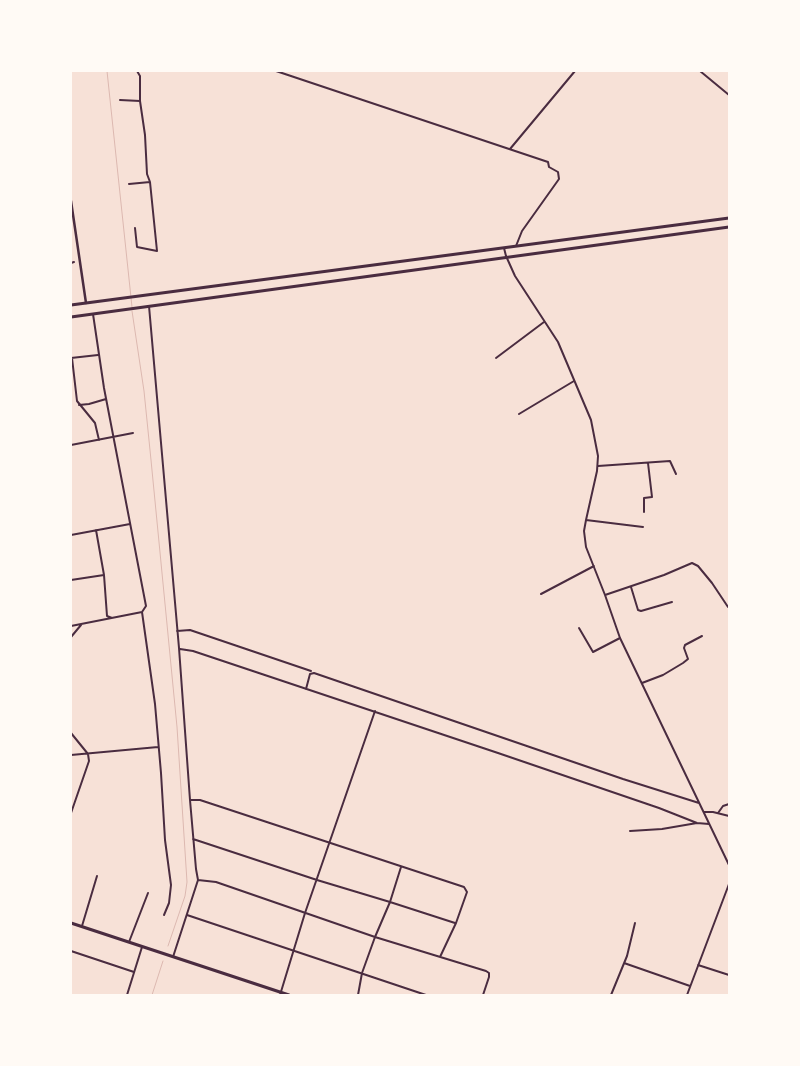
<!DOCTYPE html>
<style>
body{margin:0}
#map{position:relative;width:800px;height:1066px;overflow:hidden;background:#f7e1d7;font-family:"Varela Round",sans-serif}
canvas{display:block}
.frame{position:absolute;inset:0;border:72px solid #fffaf5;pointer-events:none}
</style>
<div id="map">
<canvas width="800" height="1066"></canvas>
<div class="frame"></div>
</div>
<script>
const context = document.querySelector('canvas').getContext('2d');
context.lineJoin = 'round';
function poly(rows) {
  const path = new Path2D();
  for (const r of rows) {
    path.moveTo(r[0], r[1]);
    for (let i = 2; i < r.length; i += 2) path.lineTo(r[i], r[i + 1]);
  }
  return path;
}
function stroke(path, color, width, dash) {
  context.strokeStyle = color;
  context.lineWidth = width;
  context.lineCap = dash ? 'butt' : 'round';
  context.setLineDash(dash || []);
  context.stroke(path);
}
stroke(poly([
 [107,71,132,307],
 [132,311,144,391,151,460,177,727,187,882,185,896,168,946],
 [152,995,163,961]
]), '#dcb8b0', 1);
stroke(poly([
 [276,71,548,162,549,167,558,172,559,179,522,231,516,246],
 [700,71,729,95],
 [120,100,140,101,140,76,137,71],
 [140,101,145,135,147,174,150,182],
 [510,149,575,71],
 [129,184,150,182,157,251,137,247,135,228],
 [504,248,506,256,515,276,558,342,591,420,598,456,597,471,586,520,584,531,586,547,605,595,620,638,729,865],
 [71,263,74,262],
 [149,306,179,648,190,800,196,869,198,880,173,957],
 [71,358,98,355],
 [72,358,77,401,95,423,99,440],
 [496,358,544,322],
 [79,405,89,404,106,399],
 [519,414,574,381],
 [71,445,133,433],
 [598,466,670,461,676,474],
 [644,512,644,498,652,497,648,463],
 [586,520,643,527],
 [96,530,104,575,107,616,112,618],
 [71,535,130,524],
 [71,580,104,575],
 [631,587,638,610,641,611,672,602],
 [541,594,594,566],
 [605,595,664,575,692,563,698,566,712,583,728,607],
 [142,612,155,704,161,773,165,840,171,885,169,903,164,915],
 [71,626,142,612,146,606,104,388,93,314],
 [579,628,593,652,620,638],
 [177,631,190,630,311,671],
 [71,637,81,625],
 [180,649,193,651,498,753,659,808,697,823,709,824],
 [642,683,663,675,683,663,688,659,684,648,685,645,702,636],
 [306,689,310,674,314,673,623,779,699,803],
 [71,733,88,754],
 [71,755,158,747],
 [190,800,200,800,464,887,467,892,456,923,440,957],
 [704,812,713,812,729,816],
 [71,813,89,761,88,754],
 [718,813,723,806,729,804],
 [630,831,662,829,697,823],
 [193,839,317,880,390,902,455,923],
 [198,880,216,882,375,937,486,971,489,973,489,977,483,995],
 [187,915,426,995],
 [82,926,97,876],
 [129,942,148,893],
 [71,951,134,972],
 [624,963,690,986],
 [698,965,729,975],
 [127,995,142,947],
 [280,995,305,913,375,711],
 [358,995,362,973,375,937,390,902,401,867],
 [611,995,627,956,635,923],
 [687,995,729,884]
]), '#4a2c40', 2);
stroke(poly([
 [71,201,86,303]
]), '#4a2c40', 2.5);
stroke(poly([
 [71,305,729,218],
 [71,317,729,227],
 [71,923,289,995]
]), '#4a2c40', 3);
</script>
